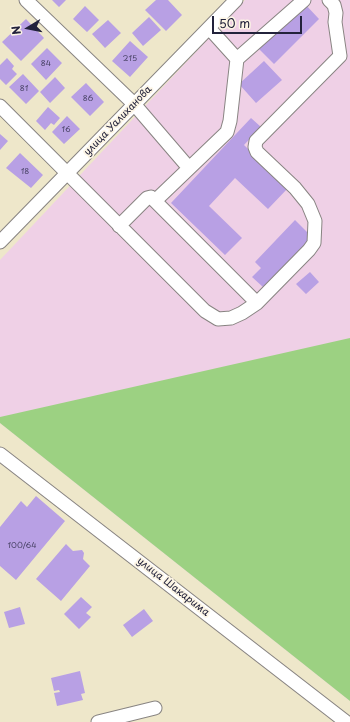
<!DOCTYPE html>
<meta charset="utf-8">
<style>
body{margin:0}
#map{position:relative;width:350px;height:722px;overflow:hidden;background:#eee7ca;font-family:"Playpen Sans",sans-serif}
canvas{display:block}
.north{position:absolute;left:8px;top:8px;width:40px;height:40px;-webkit-text-stroke:3px #fcf5e5;paint-order:stroke;rotate:260deg;font-size:11px;font-weight:700;line-height:16px;text-align:center;color:#22223b}
.north::after{content:'';display:block;margin:auto;width:14px;height:18px;background:#22223b;clip-path:polygon(50% 0,100% 100%,50% 72%,0 100%)}
.scale{position:absolute;left:212px;top:16px;width:90px;height:18px;box-sizing:border-box;border:2px solid #22223b;border-top:0;padding-left:5px;font-size:12px;line-height:14px;white-space:nowrap;color:#22223b;-webkit-text-stroke:3px #fcf5e5;paint-order:stroke}
</style>
<div id="map">
<canvas width="350" height="722"></canvas>
<div class="north">N</div>
<div class="scale">50 m</div>
</div>
<script>
const context = document.querySelector('canvas').getContext('2d');
context.lineJoin = 'round';
function fillPath(path, color) {
  context.fillStyle = color;
  context.fill(path, 'evenodd');
}
function poly(rows) {
  const path = new Path2D();
  for (const r of rows) {
    path.moveTo(r[0], r[1]);
    for (let i = 2; i < r.length; i += 2) path.lineTo(r[i], r[i + 1]);
  }
  return path;
}
function stroke(path, color, width, dash) {
  context.strokeStyle = color;
  context.lineWidth = width;
  context.lineCap = dash ? 'butt' : 'round';
  context.setLineDash(dash || []);
  context.stroke(path);
}
function label(font, color, halo, rows, align = 'center') {
  context.font = font + ' "Playpen Sans",sans-serif';
  context.lineWidth = 3.5;
  context.setLineDash([]);
  context.textBaseline = 'middle';
  context.strokeStyle = halo;
  context.fillStyle = color;
  for (const [text, x, y, turn = 0] of rows) {
    context.save();
    context.translate(x, y);
    context.rotate((+turn || 0) * Math.PI / 180);
    context.textAlign = isNaN(turn) ? turn : align;
    if (halo) context.strokeText(text, 0, 0);
    context.fillText(text, 0, 0);
    context.restore();
  }
}
fillPath(poly([
 [245,0,350,0,350,701,0,423,0,260]
]), '#efd0e6');
fillPath(poly([
 [350,338,350,701,0,423,0,417]
]), '#9cd182');
fillPath(poly([
 [52,0,66,0,59,7],
 [156,0,168,0,182,15,166,31,145,10],
 [303,2,319,19,274,64,257,47],
 [85,6,99,20,87,32,73,19],
 [149,17,161,30,143,46,132,33],
 [26,19,44,38,21,61,2,42],
 [108,20,121,33,105,48,92,34],
 [130,41,148,57,130,77,112,61],
 [47,48,62,63,46,80,31,64],
 [7,58,14,66,12,69,17,74,6,85,0,79,0,65],
 [264,61,282,80,256,103,239,84],
 [23,74,39,91,26,104,9,87],
 [55,77,65,88,50,103,40,92],
 [86,83,104,102,90,116,71,97],
 [48,107,60,118,54,125,51,123,45,130,36,121],
 [67,116,80,129,64,144,52,132],
 [251,118,261,127,244,145,288,188,268,209,235,178,209,206,242,238,225,255,171,203],
 [0,134,8,141,0,150],
 [20,153,43,175,31,188,6,168],
 [295,220,312,237,263,287,252,277,261,268,255,262],
 [310,272,319,282,306,294,296,284],
 [36,496,65,521,16,580,0,566,0,527,21,501,27,507],
 [66,544,73,551,82,550,84,553,83,559,90,566,61,601,36,579],
 [81,597,92,607,86,613,91,617,79,629,64,614],
 [20,607,25,624,9,628,4,612],
 [144,609,153,621,132,637,123,625],
 [80,671,85,693,81,694,83,700,57,706,54,693,60,692,59,690,54,691,51,678]
]), '#b8a0e4');
const minor = poly([
 [26,0,134,104,189,168],
 [209,28,237,59],
 [0,106,205,311,218,319,231,318,242,313,257,303,309,250,314,243,315,221,308,204,295,188,257,152,255,147,256,141,340,56,335,22,336,13,334,5,329,0],
 [156,200,227,132,230,121,237,59,304,0],
 [119,226,147,198,151,197,257,303],
 [0,242,236,0],
 [0,454,346,722],
 [98,722,155,708]
]);
stroke(minor, '#888482', 15);
stroke(minor, '#fff', 13);
label('8px', '#484265', null, [
 ["215",130,59],
 ["84",46,64],
 ["81",24,89],
 ["86",88,99],
 ["16",66,130],
 ["18",25,172],
 ["100/64",22,546]
]);
label('10px', '#22223b', '#fcf5e5', [
 ["улица Уалиханова",118,121,-46],
 ["улица Шакарима",173,587,38]
]);
</script>
